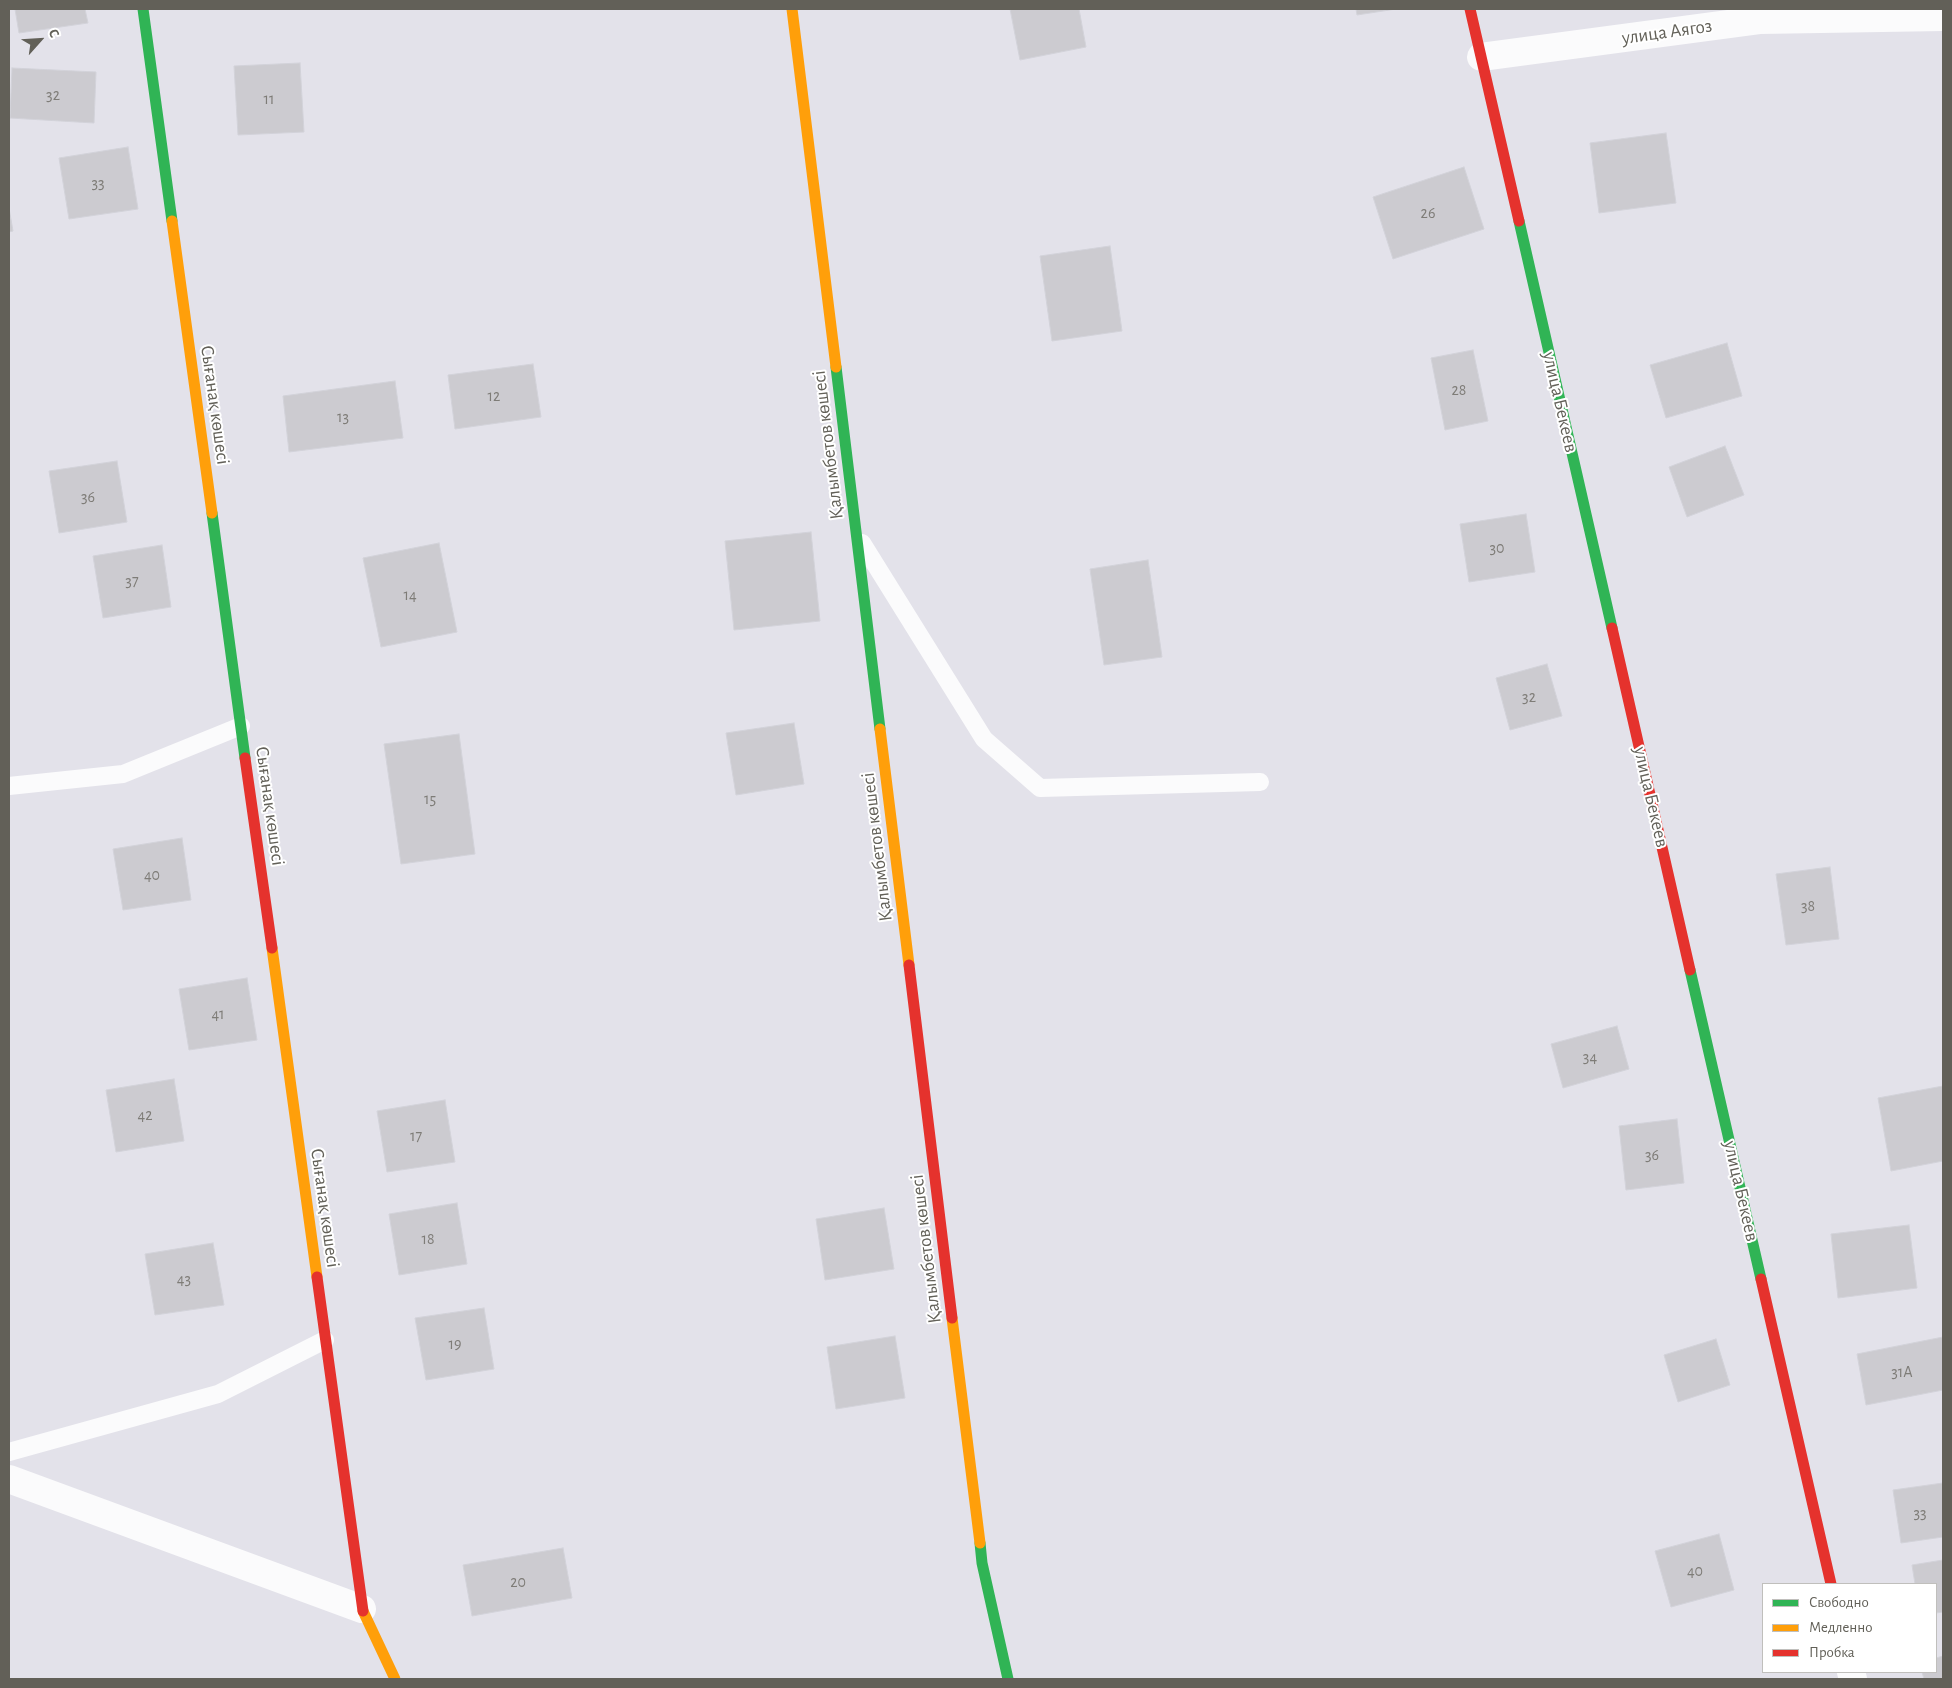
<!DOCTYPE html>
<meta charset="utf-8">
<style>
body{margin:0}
#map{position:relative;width:1952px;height:1688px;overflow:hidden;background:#e3e2ea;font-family:"Alegreya Sans",sans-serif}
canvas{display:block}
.frame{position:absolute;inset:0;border:10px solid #626058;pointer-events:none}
.legend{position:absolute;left:1762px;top:1583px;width:175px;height:90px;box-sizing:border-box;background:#fff;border:1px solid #c0bfbc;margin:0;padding:6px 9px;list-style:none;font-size:15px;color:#626058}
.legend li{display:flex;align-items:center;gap:10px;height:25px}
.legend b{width:25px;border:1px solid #c0bfbc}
.north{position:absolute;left:15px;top:15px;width:50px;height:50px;-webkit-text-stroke:4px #fff;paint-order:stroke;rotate:64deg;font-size:14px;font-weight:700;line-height:20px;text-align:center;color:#626058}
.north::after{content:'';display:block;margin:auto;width:18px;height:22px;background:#626058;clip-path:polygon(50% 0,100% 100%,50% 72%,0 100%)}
</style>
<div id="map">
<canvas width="1952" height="1688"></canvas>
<div class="frame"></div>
<ul class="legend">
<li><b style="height:6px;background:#30b455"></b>Свободно</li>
<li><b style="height:6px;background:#ff9f0a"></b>Медленно</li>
<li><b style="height:6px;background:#e5322d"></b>Пробка</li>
</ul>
<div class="north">С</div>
</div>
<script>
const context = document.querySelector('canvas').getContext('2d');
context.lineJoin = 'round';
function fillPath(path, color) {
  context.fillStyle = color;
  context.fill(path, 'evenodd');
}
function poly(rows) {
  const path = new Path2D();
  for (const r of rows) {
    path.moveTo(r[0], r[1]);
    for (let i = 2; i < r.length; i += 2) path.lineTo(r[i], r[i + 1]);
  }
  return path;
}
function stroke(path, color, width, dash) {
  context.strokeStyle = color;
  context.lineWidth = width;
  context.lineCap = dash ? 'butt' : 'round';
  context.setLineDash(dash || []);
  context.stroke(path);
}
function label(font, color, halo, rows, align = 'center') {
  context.font = font + ' "Alegreya Sans",sans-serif';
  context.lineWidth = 4;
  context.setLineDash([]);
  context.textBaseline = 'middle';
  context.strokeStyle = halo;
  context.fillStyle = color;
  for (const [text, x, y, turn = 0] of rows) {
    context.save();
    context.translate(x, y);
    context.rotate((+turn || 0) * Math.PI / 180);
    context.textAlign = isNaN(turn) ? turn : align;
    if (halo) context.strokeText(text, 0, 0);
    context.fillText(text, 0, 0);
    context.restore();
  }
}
const building = poly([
 [15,9,85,9,88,23,19,33,15,9],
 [1010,9,1079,9,1086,47,1020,60,1010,9],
 [1356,9,1396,9,1357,15,1356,9],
 [300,63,304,132,238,135,234,66,300,63],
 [12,68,96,72,94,123,10,118,12,68],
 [1666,133,1676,203,1599,213,1590,143,1666,133],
 [128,147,138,209,69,219,59,158,128,147],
 [1464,167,1484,229,1393,259,1373,197,1464,167],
 [9,208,13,231,9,232,9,208],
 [1110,246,1122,331,1052,341,1040,256,1110,246],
 [1727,343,1742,396,1666,418,1650,365,1727,343],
 [1473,350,1488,421,1445,430,1431,358,1473,350],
 [533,364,541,417,455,429,448,375,533,364],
 [395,381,403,438,289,452,283,396,395,381],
 [1725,446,1744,495,1687,517,1669,467,1725,446],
 [117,461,127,522,59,533,49,471,117,461],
 [1526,514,1535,572,1469,582,1460,524,1526,514],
 [811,532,820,621,734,630,725,541,811,532],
 [439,543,457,632,381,647,363,558,439,543],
 [162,545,171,607,103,618,93,556,162,545],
 [1148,560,1162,657,1104,665,1090,569,1148,560],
 [1547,664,1562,716,1510,730,1496,678,1547,664],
 [794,723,804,784,736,795,726,733,794,723],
 [459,734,475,854,401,864,384,744,459,734],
 [182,838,191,900,123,910,113,849,182,838],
 [1830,867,1839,939,1786,945,1776,874,1830,867],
 [247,978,257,1040,189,1050,179,989,247,978],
 [1617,1026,1629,1069,1563,1088,1551,1044,1617,1026],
 [174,1079,184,1141,116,1152,106,1090,174,1079],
 [1943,1086,1943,1161,1891,1171,1878,1098,1943,1086],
 [445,1100,455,1162,387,1172,377,1111,445,1100],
 [1677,1119,1684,1183,1626,1190,1619,1126,1677,1119],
 [457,1203,467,1264,399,1275,389,1214,457,1203],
 [884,1208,894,1269,825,1280,816,1219,884,1208],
 [1909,1225,1917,1288,1838,1298,1831,1234,1909,1225],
 [213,1243,224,1305,155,1315,145,1254,213,1243],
 [484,1308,494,1369,426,1380,415,1318,484,1308],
 [895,1336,905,1398,836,1409,827,1347,895,1336],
 [1943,1337,1943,1390,1866,1405,1857,1354,1943,1337],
 [1716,1339,1730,1385,1678,1402,1664,1355,1716,1339],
 [1943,1483,1943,1537,1901,1543,1893,1490,1943,1483],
 [1719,1534,1734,1590,1671,1607,1655,1551,1719,1534],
 [563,1548,572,1598,472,1616,463,1565,563,1548],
 [1943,1560,1943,1612,1936,1613,1936,1584,1915,1584,1912,1565,1943,1560],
 [1943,1656,1943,1679,1924,1679,1922,1672,1936,1672,1936,1658,1943,1656]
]);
fillPath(building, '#cccbd0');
stroke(building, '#d2d2d9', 1);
stroke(poly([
 [862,543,984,739,1040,788,1260,782],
 [9,786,123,774,241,726],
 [9,1452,218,1394,325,1340]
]), '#fbfbfc', 18);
stroke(poly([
 [1481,57,1759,20,1943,17],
 [9,1479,362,1609],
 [1851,1672,1853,1679]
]), '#fbfbfc', 28);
stroke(poly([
 [143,9,172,221],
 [1519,221,1612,628],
 [836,367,880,729],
 [212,513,245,758],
 [1690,970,1761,1279],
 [980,1543,982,1563,1008,1679]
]), '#30b455', 11);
stroke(poly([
 [792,9,836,367],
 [172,221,212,513],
 [880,729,909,965],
 [272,948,317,1277],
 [952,1318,980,1543],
 [363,1611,395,1679]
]), '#ff9f0a', 11);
stroke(poly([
 [1470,9,1519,221],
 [1612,628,1690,970],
 [245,758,272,948],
 [909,965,952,1318],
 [317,1277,363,1611],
 [1761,1279,1831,1584]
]), '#e5322d', 11);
label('16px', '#7e7c77', null, [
 ["32",53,95],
 ["11",269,99],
 ["33",98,183],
 ["26",1428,213],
 ["28",1459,390],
 ["12",494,396],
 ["13",343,417],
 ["36",88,497],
 ["30",1497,548],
 ["37",132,581],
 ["14",410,595],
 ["32",1529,697],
 ["15",430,799],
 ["40",152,875],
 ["38",1808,906],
 ["41",218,1014],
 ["34",1590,1057],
 ["42",145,1115],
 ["17",416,1136],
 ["36",1652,1155],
 ["18",428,1239],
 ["43",184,1279],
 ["19",455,1344],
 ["31А",1902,1372],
 ["33",1920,1513],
 ["40",1695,1571],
 ["20",518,1582]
]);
label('19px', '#626058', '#fff', [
 ["улица Аягоз",1667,32,-8],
 ["улица Бекеев",1560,402,77],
 ["Сығанақ көшесі",215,405,82],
 ["Қалымбетов көшесі",828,445,-97],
 ["улица Бекеев",1651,797,77],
 ["Сығанақ көшесі",270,806,82],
 ["Қалымбетов көшесі",877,847,-97],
 ["улица Бекеев",1741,1191,77],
 ["Сығанақ көшесі",325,1208,82],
 ["Қалымбетов көшесі",926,1249,-97]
]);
</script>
